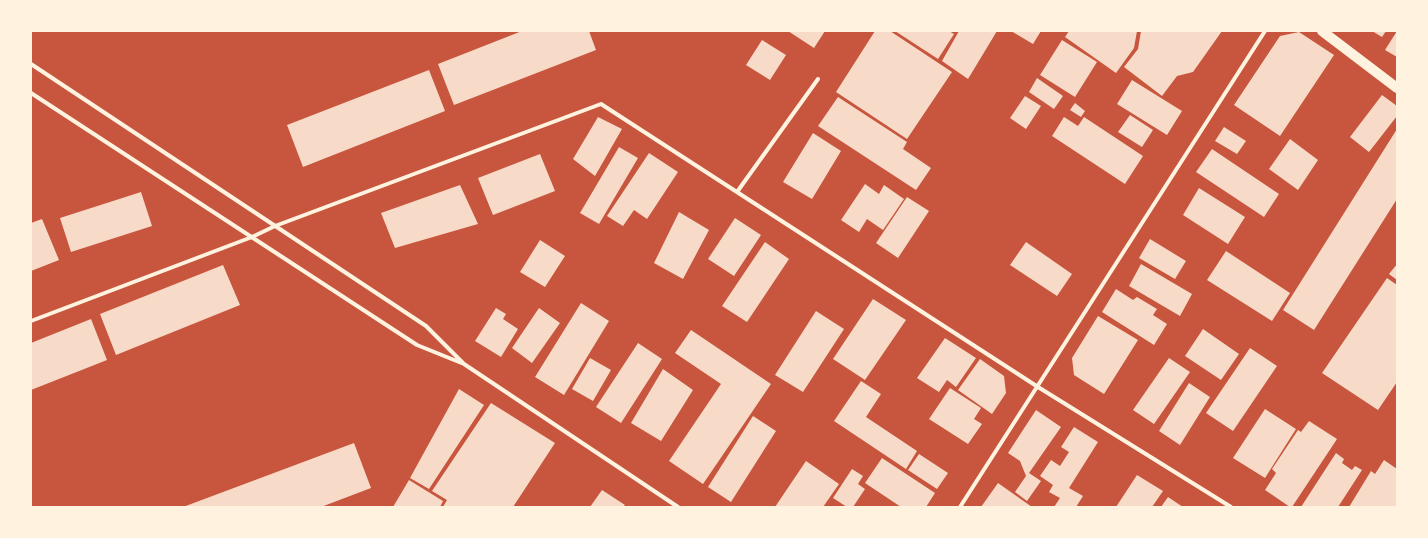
<!DOCTYPE html>
<style>
body{margin:0}
#map{position:relative;width:1428px;height:538px;overflow:hidden;background:#c8553d;font-family:"Source Sans 3",sans-serif}
canvas{display:block}
.frame{position:absolute;inset:0;border:32px solid #fff3e0;pointer-events:none}
</style>
<div id="map">
<canvas width="1428" height="538"></canvas>
<div class="frame"></div>
</div>
<script>
const context = document.querySelector('canvas').getContext('2d');
context.lineJoin = 'round';
function fillPath(path, color) {
  context.fillStyle = color;
  context.fill(path, 'evenodd');
}
function poly(rows) {
  const path = new Path2D();
  for (const r of rows) {
    path.moveTo(r[0], r[1]);
    for (let i = 2; i < r.length; i += 2) path.lineTo(r[i], r[i + 1]);
  }
  return path;
}
function stroke(path, color, width, dash) {
  context.strokeStyle = color;
  context.lineWidth = width;
  context.lineCap = dash ? 'butt' : 'round';
  context.setLineDash(dash || []);
  context.stroke(path);
}
fillPath(poly([
 [522,31,589,31,596,50,454,105,438,64],
 [788,31,825,31,814,48],
 [875,31,890,31,952,72,907,139,836,92],
 [895,31,949,31,954,34,938,59],
 [959,31,997,31,968,79,942,61],
 [1011,31,1041,31,1033,44],
 [1069,31,1137,31,1134,48,1116,73,1065,37],
 [1141,31,1222,31,1193,72,1177,76,1162,96,1124,67,1138,49],
 [1372,31,1386,31,1382,37],
 [1397,31,1397,57,1385,50],
 [1299,32,1334,55,1280,136,1234,105,1280,36],
 [762,40,786,55,770,80,746,65],
 [1062,40,1097,62,1075,97,1040,75],
 [429,70,445,111,303,167,287,125],
 [1037,78,1063,96,1054,109,1029,92],
 [1132,80,1182,111,1167,135,1117,104],
 [1382,95,1397,106,1397,116,1369,152,1350,137],
 [1025,96,1041,106,1026,129,1010,118],
 [838,97,907,142,903,149,931,168,916,190,818,126],
 [1075,103,1085,111,1081,117,1070,110],
 [1130,115,1153,130,1142,147,1118,132],
 [598,117,622,129,595,176,573,159],
 [1064,117,1078,126,1084,117,1143,156,1125,184,1052,136],
 [1224,127,1246,141,1237,154,1215,141],
 [1397,129,1397,199,1314,330,1283,310],
 [813,133,841,151,812,199,783,182],
 [1290,139,1318,160,1298,190,1269,169],
 [619,147,638,158,599,224,580,213],
 [1212,149,1279,194,1264,217,1196,172],
 [649,153,678,172,647,219,634,210,623,226,607,216],
 [540,154,555,191,493,215,478,178],
 [865,184,879,194,884,185,904,199,883,230,867,219,859,232,841,220],
 [460,185,478,224,395,248,381,213],
 [1199,188,1245,217,1228,244,1183,215],
 [141,192,152,226,71,252,60,218],
 [907,197,929,211,898,258,876,243],
 [679,212,709,230,683,279,654,263],
 [735,218,761,235,734,276,708,259],
 [42,219,59,260,31,271,31,223],
 [1150,239,1186,261,1175,279,1139,258],
 [540,240,565,256,545,287,520,272],
 [765,242,789,259,747,322,722,306],
 [1026,242,1072,274,1057,296,1010,265],
 [1226,251,1290,293,1272,321,1207,280],
 [1141,264,1192,294,1180,316,1129,286],
 [1397,264,1397,280,1389,274],
 [223,265,240,305,116,355,100,314],
 [1387,278,1397,285,1397,382,1378,410,1322,373],
 [1116,289,1133,300,1137,297,1157,309,1153,315,1167,324,1154,345,1102,312],
 [873,299,906,320,865,380,833,359],
 [581,303,609,321,564,395,535,377],
 [496,308,506,314,503,319,518,329,501,357,475,341],
 [539,308,560,323,532,363,512,348],
 [816,311,844,329,803,392,775,375],
 [1098,316,1138,340,1104,394,1074,375,1072,358],
 [91,319,107,360,31,390,31,343],
 [1203,329,1239,354,1221,380,1185,356],
 [691,330,771,384,703,484,669,461,721,384,675,353],
 [945,338,976,358,956,387,947,380,939,392,917,378],
 [638,343,662,359,621,423,596,407],
 [1250,348,1277,366,1233,431,1206,413],
 [590,358,611,370,593,401,572,389],
 [1169,358,1190,372,1154,424,1133,410],
 [980,359,1004,376,1006,393,992,414,958,390],
 [663,369,693,390,661,441,631,423],
 [861,381,881,394,866,417,917,451,906,469,834,421],
 [1189,383,1210,397,1180,445,1159,431],
 [950,388,981,408,974,419,982,424,968,444,929,419],
 [459,389,484,405,429,489,410,478],
 [491,403,555,443,513,507,443,507,447,500,432,491],
 [1265,409,1296,429,1265,478,1233,458],
 [1036,410,1061,427,1029,473,1041,481,1027,501,1015,492,1026,476,1020,461,1008,453],
 [753,416,776,431,731,502,708,487],
 [1309,421,1337,439,1292,507,1290,507,1265,490,1276,473,1272,469,1298,430,1301,432],
 [1074,427,1098,442,1069,488,1083,496,1076,507,1054,507,1060,498,1049,492,1053,485,1040,476,1051,460,1060,466,1069,452,1061,447],
 [354,443,371,488,321,507,183,507],
 [1336,453,1344,459,1342,463,1352,470,1355,466,1362,470,1338,507,1301,507],
 [919,454,948,473,937,489,908,470],
 [882,458,935,493,926,507,901,507,865,483],
 [1384,460,1397,469,1397,507,1349,507,1371,471,1375,474],
 [806,461,839,484,823,507,775,507],
 [852,469,863,476,858,484,865,489,853,507,847,507,833,498],
 [1137,475,1163,491,1152,507,1116,507],
 [409,480,443,501,440,507,393,507],
 [998,483,1032,507,981,507],
 [602,490,625,505,623,507,590,507],
 [1168,497,1183,507,1161,507]
]), '#f7dbc8');
stroke(poly([
 [31,64,426,326,463,363],
 [31,93,417,345,464,364,678,507],
 [737,192,818,79],
 [31,321,252,237,275,226,601,104,1038,387,1231,507],
 [960,507,1265,31]
]), '#fff3e0', 4);
stroke(poly([
 [1322,31,1397,88]
]), '#fff3e0', 10);
</script>
